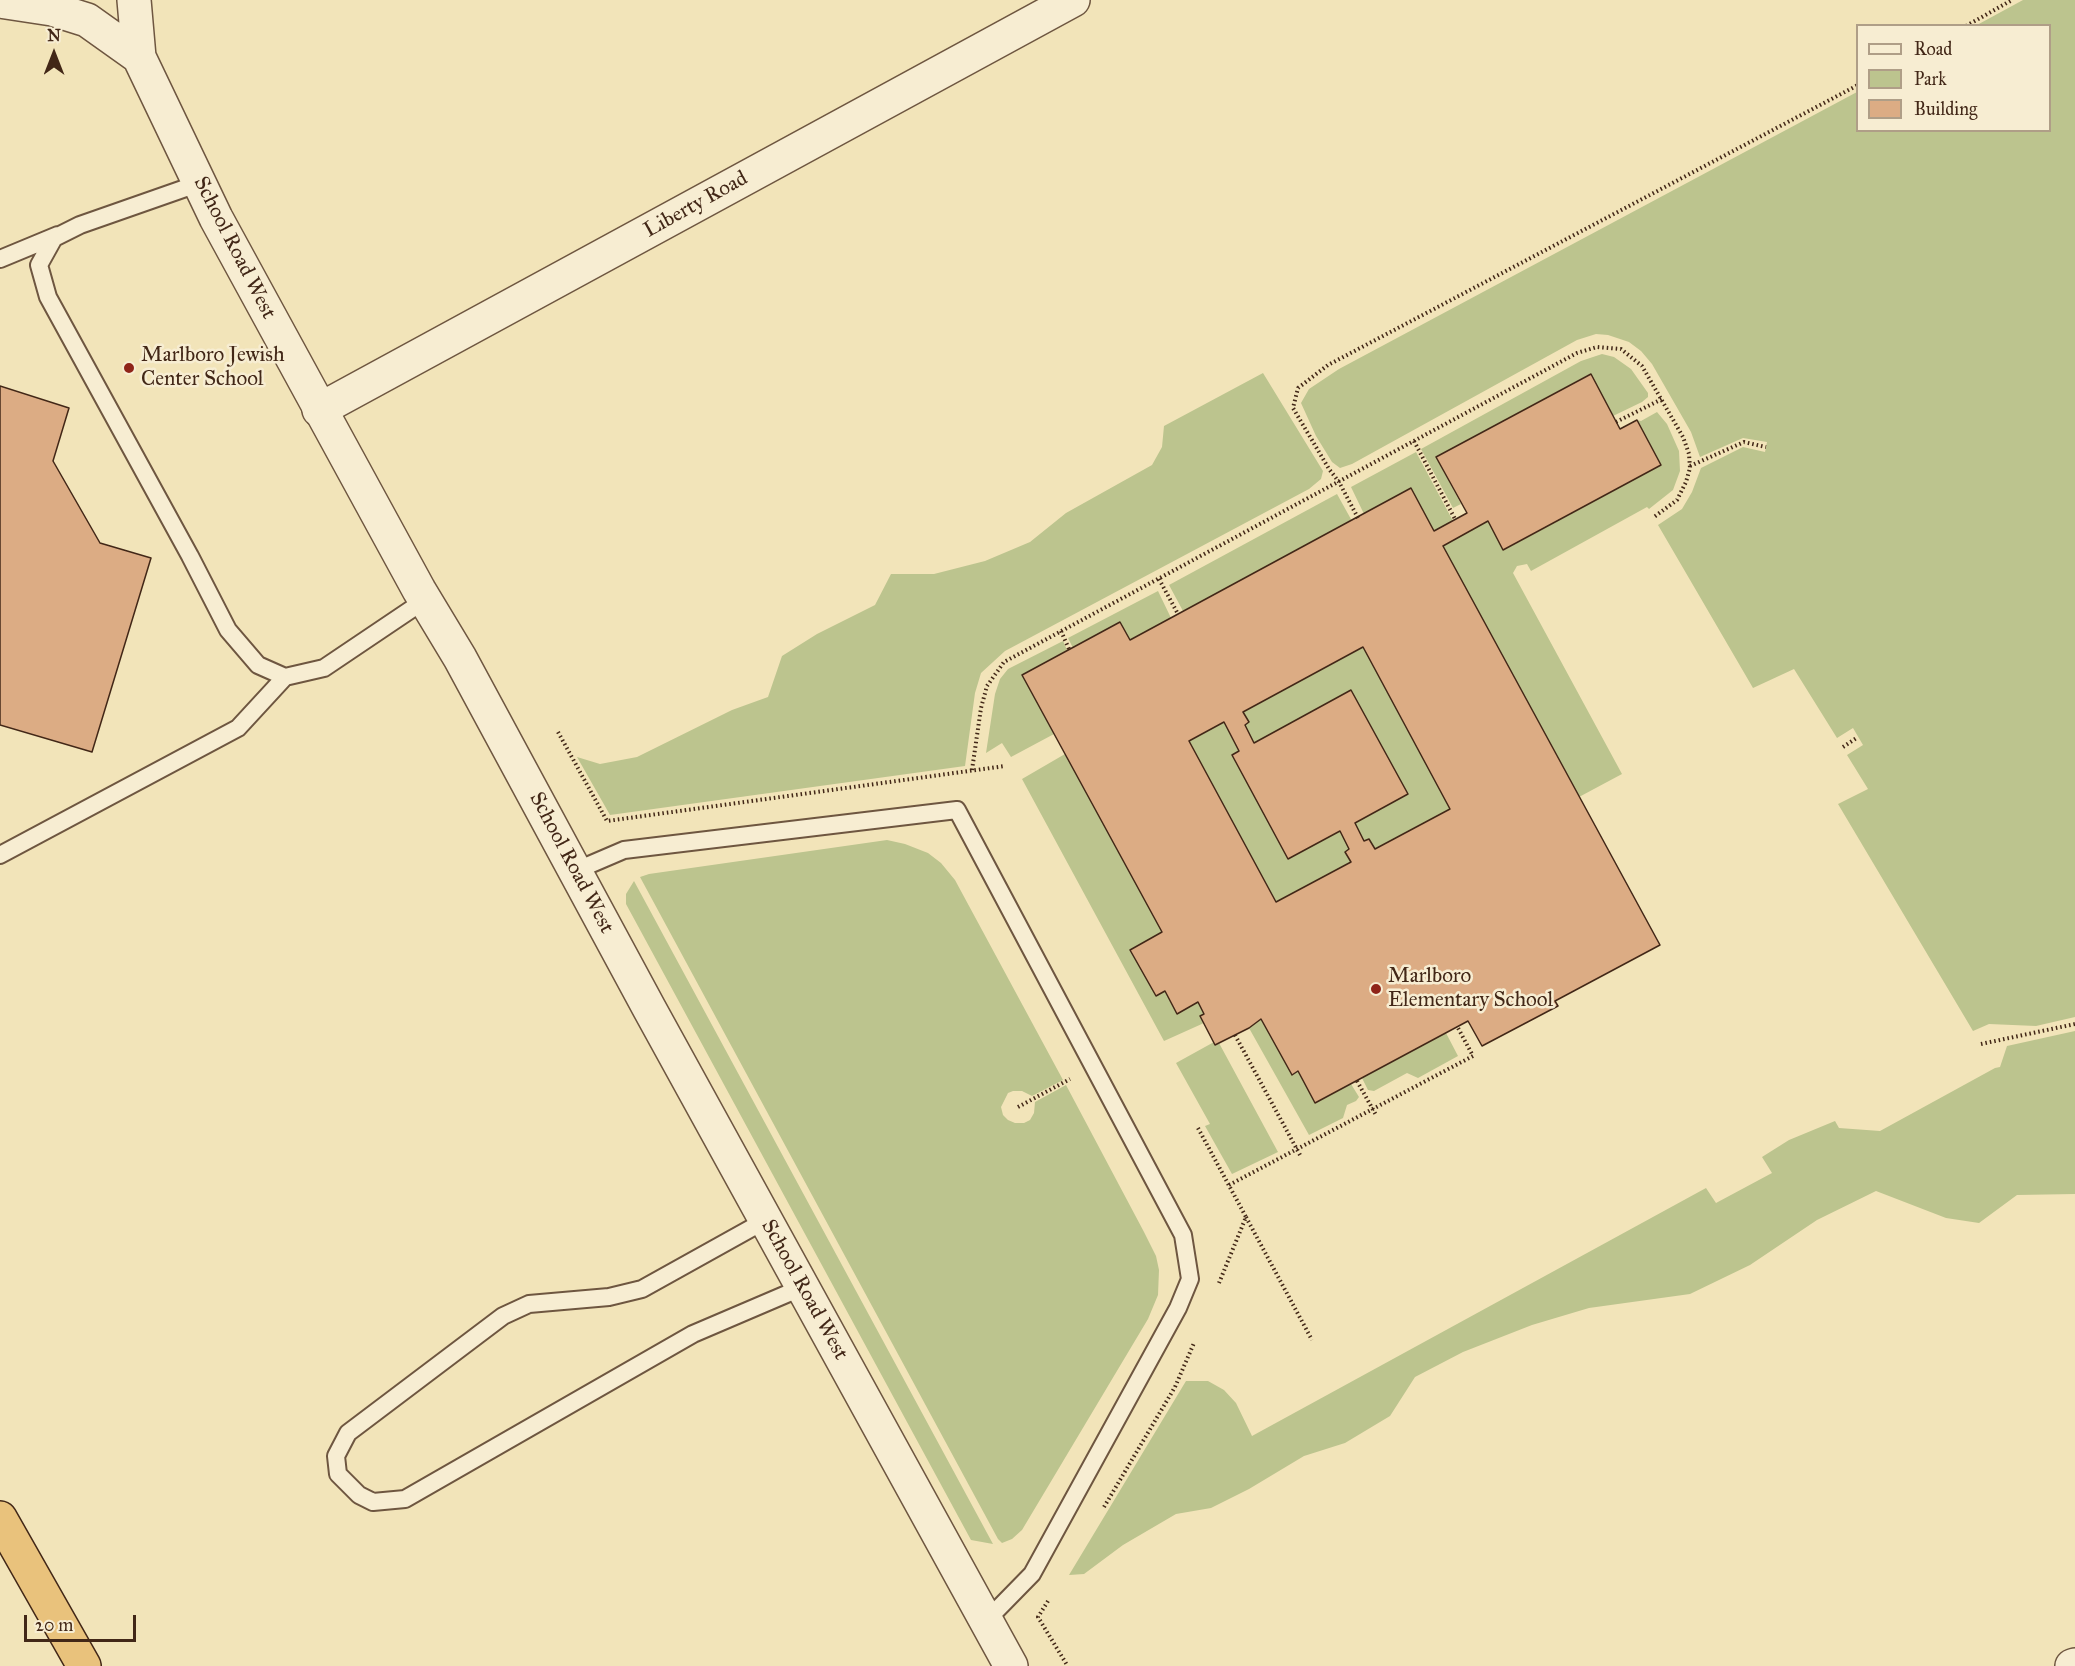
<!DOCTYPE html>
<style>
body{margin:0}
#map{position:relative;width:2075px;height:1666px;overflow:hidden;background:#f2e4b9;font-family:"IM FELL Great Primer",serif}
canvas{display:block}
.legend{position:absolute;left:1856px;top:24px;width:195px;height:108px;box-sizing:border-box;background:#f7edd2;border:2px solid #af9e87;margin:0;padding:8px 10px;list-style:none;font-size:18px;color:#422717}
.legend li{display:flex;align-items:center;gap:12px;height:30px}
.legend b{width:30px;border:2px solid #af9e87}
.north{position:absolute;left:24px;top:24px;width:60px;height:60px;-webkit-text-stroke:4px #f7edd2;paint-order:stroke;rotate:0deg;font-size:16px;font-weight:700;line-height:24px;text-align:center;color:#422717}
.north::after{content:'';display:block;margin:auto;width:21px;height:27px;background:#422717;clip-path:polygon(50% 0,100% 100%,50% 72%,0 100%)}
.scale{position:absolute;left:24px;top:1615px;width:112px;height:27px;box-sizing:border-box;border:3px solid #422717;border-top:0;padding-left:8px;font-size:18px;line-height:21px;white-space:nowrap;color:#422717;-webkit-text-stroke:4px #f7edd2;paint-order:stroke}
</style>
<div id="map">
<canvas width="2075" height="1666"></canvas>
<ul class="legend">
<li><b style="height:8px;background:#f7edd2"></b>Road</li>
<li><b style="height:16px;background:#bcc48e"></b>Park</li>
<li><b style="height:16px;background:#dcac84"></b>Building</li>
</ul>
<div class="north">N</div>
<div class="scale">20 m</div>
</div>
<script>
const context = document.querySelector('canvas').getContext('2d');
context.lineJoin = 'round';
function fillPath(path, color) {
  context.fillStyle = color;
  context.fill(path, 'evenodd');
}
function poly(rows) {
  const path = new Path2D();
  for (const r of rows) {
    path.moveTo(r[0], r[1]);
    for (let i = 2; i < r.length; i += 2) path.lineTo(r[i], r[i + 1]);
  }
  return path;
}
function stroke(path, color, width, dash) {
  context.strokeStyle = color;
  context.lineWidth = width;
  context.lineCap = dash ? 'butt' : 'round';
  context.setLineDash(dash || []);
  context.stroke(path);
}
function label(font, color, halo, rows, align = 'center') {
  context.font = font + ' "IM FELL Great Primer",serif';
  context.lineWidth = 5;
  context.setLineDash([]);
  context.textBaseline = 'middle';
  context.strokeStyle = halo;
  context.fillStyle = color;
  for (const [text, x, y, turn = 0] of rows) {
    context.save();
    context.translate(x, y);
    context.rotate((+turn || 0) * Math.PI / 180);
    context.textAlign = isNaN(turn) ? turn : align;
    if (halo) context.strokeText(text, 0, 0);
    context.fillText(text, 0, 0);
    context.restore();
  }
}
fillPath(poly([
 [2023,0,2075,0,2075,1017,2036,1026,1989,1024,1973,1031,1838,804,1868,789,1847,755,1863,745,1853,728,1837,738,1794,669,1753,688,1658,525,1682,509,1692,492,1701,468,1743,447,1765,452,1767,442,1743,438,1700,457,1691,432,1652,364,1641,351,1629,342,1608,335,1596,334,1577,340,1352,464,1340,468,1332,462,1316,436,1301,403,1309,389,1339,369,1857,92,1858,130,2050,130,2050,26,1977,25],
 [1602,354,1614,357,1631,369,1648,393,1648,397,1642,402,1613,416,1590,374,1436,457,1461,504,1453,508,1421,449,1581,361],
 [1263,373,1323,471,1321,479,1309,489,1005,651,981,673,975,693,965,766,610,815,577,757,600,764,637,757,732,710,768,697,782,656,817,634,875,605,891,574,934,574,985,561,1030,542,1066,513,1152,465,1162,447,1164,426],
 [1657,412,1667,424,1679,451,1680,471,1673,490,1649,509,1647,507,1531,571,1527,564,1517,566,1513,573,1622,774,1579,797,1443,546,1488,521,1504,550,1661,465,1637,420,1641,421],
 [1416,452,1453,521,1434,531,1411,488,1364,514,1351,487],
 [1337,494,1352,521,1183,611,1169,585],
 [1158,591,1171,618,1130,640,1120,622,1073,648,1068,638],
 [1063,641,1067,650,1022,675,1054,734,1011,757,1002,743,986,753,995,694,1000,679,1008,669],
 [1363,647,1450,809,1375,849,1369,839,1364,841,1355,823,1254,743,1245,725,1249,722,1243,712],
 [1224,722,1239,751,1232,755,1288,858,1340,831,1349,849,1345,852,1351,862,1276,902,1189,741],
 [1065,754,1162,932,1130,950,1156,996,1165,991,1177,1014,1198,1002,1204,1014,1200,1016,1204,1023,1164,1041,1022,779],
 [887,840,905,844,928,853,941,863,955,880,1063,1080,1032,1096,1022,1091,1013,1091,1008,1093,1001,1107,1003,1115,1008,1120,1015,1123,1024,1123,1030,1120,1034,1113,1035,1102,1066,1085,1144,1232,1156,1256,1159,1270,1158,1295,1148,1319,1022,1530,1012,1539,1002,1543,998,1539,640,877,649,874],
 [634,881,993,1544,971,1540,626,904,626,894],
 [1261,1019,1292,1075,1298,1071,1315,1103,1351,1084,1359,1097,1356,1101,1347,1105,1343,1118,1309,1135,1249,1028],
 [2075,1031,2075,1194,2017,1195,1979,1223,1946,1218,1876,1191,1817,1220,1750,1265,1690,1294,1589,1308,1532,1325,1463,1352,1415,1377,1390,1416,1345,1443,1304,1456,1249,1489,1211,1508,1176,1514,1123,1545,1084,1574,1069,1575,1186,1381,1208,1381,1224,1390,1236,1403,1252,1436,1706,1188,1716,1203,1772,1173,1762,1157,1789,1140,1835,1121,1839,1128,1880,1131,1995,1068,2000,1067,2007,1046],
 [1446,1033,1458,1056,1418,1078,1407,1073,1374,1091,1368,1090,1362,1078],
 [1214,1042,1215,1045,1219,1043,1278,1152,1232,1174,1205,1126,1210,1124,1176,1063]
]), '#bcc48e');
const building = poly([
 [1591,374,1620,429,1637,420,1661,465,1503,550,1488,521,1443,546,1660,945,1555,1001,1558,1006,1482,1046,1468,1021,1315,1103,1298,1071,1292,1075,1261,1019,1249,1028,1215,1045,1200,1016,1204,1014,1198,1002,1177,1014,1165,991,1156,996,1130,950,1162,932,1022,675,1120,622,1130,640,1411,488,1434,531,1467,513,1436,457,1591,374],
 [1363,647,1450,809,1375,849,1369,839,1364,841,1355,823,1408,794,1351,690,1254,743,1245,725,1249,722,1243,712,1363,647],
 [1224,722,1239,751,1232,755,1288,859,1340,831,1349,849,1345,852,1351,862,1276,902,1189,741,1224,722],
 [0,386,69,408,53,461,100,543,151,558,92,752,0,725,0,386]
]);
fillPath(building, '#dcac84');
stroke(building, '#422717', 1.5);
const service = poly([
 [200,183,80,225,54,238,39,265,48,297,190,556,228,630,258,665,285,677,324,668,425,600],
 [0,259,58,235],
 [0,855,238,728,285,677],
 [575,871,624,850,957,810,1183,1235,1190,1279,1178,1308,1032,1574,987,1620],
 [766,1220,642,1289,609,1297,529,1304,503,1316,348,1433,336,1456,338,1474,359,1495,373,1502,405,1499,693,1334,803,1287]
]);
const minor = poly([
 [319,410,1073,0],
 [2072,1666,2075,1665]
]);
const tertiary = poly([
 [134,0,139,57,216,218,419,590,460,658,649,1008,1011,1666],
 [0,1,52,9,87,20,139,57]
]);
const motorway = poly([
 [0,1518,84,1666]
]);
stroke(service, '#6e5640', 20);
stroke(minor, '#6e5640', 36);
stroke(tertiary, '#6e5640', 36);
stroke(motorway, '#422717', 36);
stroke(poly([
 [1966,26,2012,0],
 [1616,422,1662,399],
 [1414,441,1455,519],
 [1690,466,1744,442,1766,447],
 [1358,518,1339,482,1329,469,1293,408,1298,388,1328,365,1858,85],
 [1159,579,1178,614],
 [1061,631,1069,649],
 [558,732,607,821,1005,766],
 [1843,747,1858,737],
 [972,770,981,708,987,686,1004,662,1577,353,1597,347,1621,349,1642,366,1683,437,1689,454,1690,468,1686,482,1677,500,1654,517],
 [1235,1035,1300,1155],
 [1981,1044,2075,1024],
 [1357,1081,1376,1115],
 [1018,1107,1070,1079],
 [1198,1128,1246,1217,1219,1283],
 [1229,1185,1473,1056,1457,1026],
 [1246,1217,1312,1340],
 [1104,1507,1175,1387,1194,1343],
 [1048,1601,1038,1617,1067,1665]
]), '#422717', 4, [1.5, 3]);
stroke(service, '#f7edd2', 16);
stroke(minor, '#f7edd2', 33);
stroke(tertiary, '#f7edd2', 33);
stroke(motorway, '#e9c27c', 33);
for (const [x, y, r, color] of [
 [129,368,6,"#8f2418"],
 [1376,989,6,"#8f2418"]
]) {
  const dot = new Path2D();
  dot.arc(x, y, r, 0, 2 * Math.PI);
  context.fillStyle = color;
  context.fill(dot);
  stroke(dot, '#f7edd2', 2);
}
label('21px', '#422717', '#f7edd2', [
 ["Liberty Road",696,205,-29],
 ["School Road West",234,248,63],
 ["School Road West",571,863,62],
 ["School Road West",804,1290,61]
]);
label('21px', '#422717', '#f7edd2', [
 ["Marlboro Jewish",141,356],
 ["Center School",141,380],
 ["Marlboro",1388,977],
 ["Elementary School",1388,1001]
], 'left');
</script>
